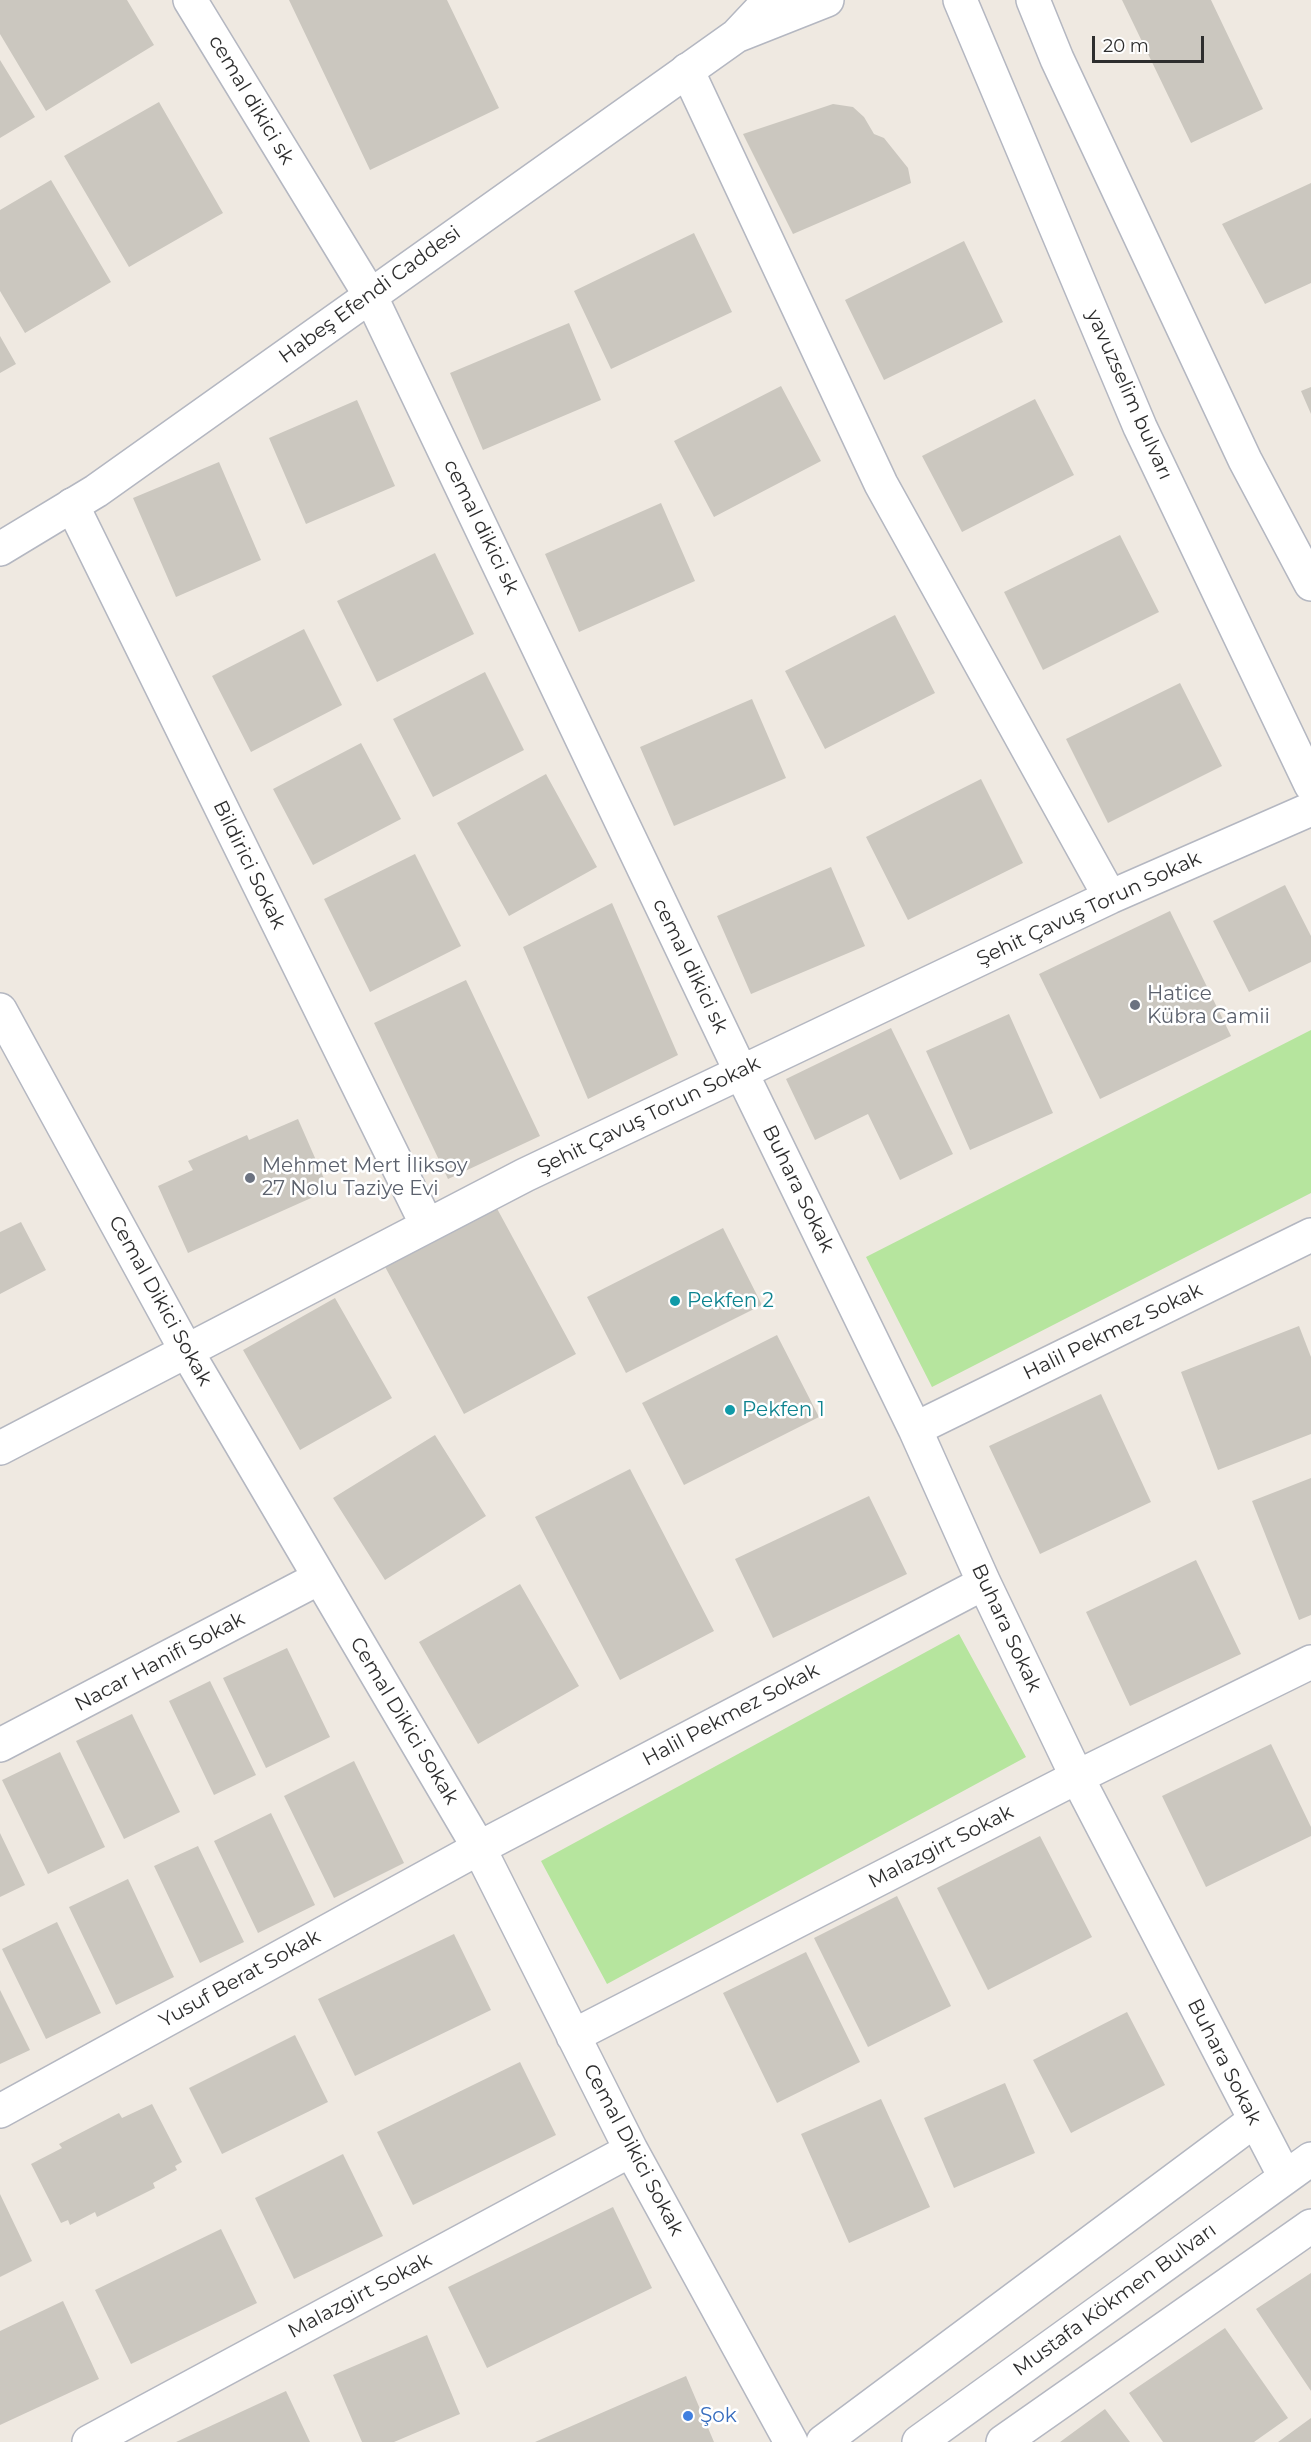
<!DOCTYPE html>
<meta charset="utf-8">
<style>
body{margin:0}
#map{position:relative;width:1311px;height:2442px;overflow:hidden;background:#efe9e1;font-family:Montserrat,sans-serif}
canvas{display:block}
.scale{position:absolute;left:1092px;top:36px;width:112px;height:27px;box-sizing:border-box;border:3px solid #2e2e2e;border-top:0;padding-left:8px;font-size:18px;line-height:21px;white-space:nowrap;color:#2e2e2e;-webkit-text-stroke:4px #fff;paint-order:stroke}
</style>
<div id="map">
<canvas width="1311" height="2442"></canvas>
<div class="scale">20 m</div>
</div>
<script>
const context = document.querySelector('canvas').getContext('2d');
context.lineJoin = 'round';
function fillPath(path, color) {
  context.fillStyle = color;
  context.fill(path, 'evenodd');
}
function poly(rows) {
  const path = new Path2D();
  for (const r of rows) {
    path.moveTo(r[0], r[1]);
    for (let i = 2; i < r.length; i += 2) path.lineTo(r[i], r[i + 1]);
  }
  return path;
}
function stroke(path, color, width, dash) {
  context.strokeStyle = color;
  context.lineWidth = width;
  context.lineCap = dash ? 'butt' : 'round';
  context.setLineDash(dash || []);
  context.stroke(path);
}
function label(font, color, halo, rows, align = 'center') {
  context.font = font + ' Montserrat,sans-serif';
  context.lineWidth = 5;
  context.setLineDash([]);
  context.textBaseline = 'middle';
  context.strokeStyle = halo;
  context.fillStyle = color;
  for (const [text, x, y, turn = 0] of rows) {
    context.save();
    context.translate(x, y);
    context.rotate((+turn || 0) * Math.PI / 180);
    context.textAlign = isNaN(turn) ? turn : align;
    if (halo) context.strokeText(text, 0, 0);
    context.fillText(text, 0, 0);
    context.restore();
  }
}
fillPath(poly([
 [1311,1030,1311,1193,932,1387,866,1257],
 [959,1634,1026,1757,607,1984,541,1861]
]), '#b6e59e');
fillPath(poly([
 [0,0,127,0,154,45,46,111,0,34],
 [289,0,447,0,499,108,370,170],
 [1122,0,1211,0,1263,109,1191,143],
 [0,60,35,117,0,138],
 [159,102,223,213,129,267,64,156],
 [833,104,853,107,864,117,874,134,884,138,908,168,911,183,793,234,743,134],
 [51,180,111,282,25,333,0,291,0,210],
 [1311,183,1311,283,1265,304,1222,224],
 [694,233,732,312,611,369,574,291],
 [964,241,1003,322,884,380,845,300],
 [569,323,601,400,483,450,450,373],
 [0,336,16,364,0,373],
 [781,386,821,461,714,517,674,441],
 [1311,387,1311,414,1301,391],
 [1035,399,1074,475,962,532,922,456],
 [357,400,395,486,306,524,269,438],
 [219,462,261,560,176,597,133,498],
 [661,503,695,581,579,632,545,554],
 [1120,535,1159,612,1043,670,1004,592],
 [435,553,474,634,377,682,337,601],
 [895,615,935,693,825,749,785,671],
 [304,629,342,705,251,752,212,676],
 [485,672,524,750,433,797,393,719],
 [1180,683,1222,766,1108,823,1066,739],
 [752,699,786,778,674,826,640,747],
 [361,743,401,819,313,865,273,789],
 [546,774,597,867,509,916,457,823],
 [981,779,1023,863,908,920,866,837],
 [415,854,461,946,370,992,324,899],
 [831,867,865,946,751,994,717,916],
 [1285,885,1311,936,1311,962,1249,992,1213,921],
 [612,903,678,1055,588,1099,523,947],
 [1170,911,1231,1036,1100,1099,1039,974],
 [466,980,540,1136,448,1179,374,1023],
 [1009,1014,1053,1113,970,1150,926,1051],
 [891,1028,953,1154,900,1180,868,1114,815,1140,786,1079],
 [298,1119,329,1190,188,1253,158,1186,193,1170,188,1161,247,1135,249,1140],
 [494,1203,576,1354,464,1414,383,1263],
 [21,1222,46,1270,0,1294,0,1232],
 [723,1228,762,1305,626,1373,587,1297],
 [335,1298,392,1398,300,1450,243,1350],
 [1299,1326,1311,1357,1311,1434,1218,1470,1181,1372],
 [777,1335,819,1417,684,1485,642,1403],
 [1101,1394,1151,1502,1040,1554,989,1446],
 [435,1435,486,1516,385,1580,333,1498],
 [630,1469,714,1631,620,1680,535,1517],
 [1311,1478,1311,1615,1299,1620,1252,1501],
 [869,1496,907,1574,773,1638,735,1559],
 [1196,1560,1241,1654,1130,1706,1086,1612],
 [520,1584,579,1686,478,1744,419,1642],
 [287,1648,330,1737,266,1768,223,1678],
 [210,1681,256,1775,214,1795,169,1701],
 [132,1714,180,1812,124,1839,76,1741],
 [1271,1744,1311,1827,1311,1836,1206,1887,1162,1796],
 [60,1752,105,1847,48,1874,2,1780],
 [354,1761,404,1863,334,1898,284,1796],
 [271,1813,315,1905,258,1933,214,1841],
 [0,1833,25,1885,0,1897],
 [1040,1836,1092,1937,988,1990,937,1888],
 [198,1846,244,1942,200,1963,154,1866],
 [128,1879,174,1977,116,2005,69,1907],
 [897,1896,951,2006,868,2047,814,1938],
 [57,1922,101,2013,46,2039,2,1949],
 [454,1934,491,2010,355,2076,318,1999],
 [806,1952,860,2062,777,2103,723,1993],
 [0,1990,30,2050,0,2064],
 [1127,2012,1165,2085,1071,2133,1033,2060],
 [295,2035,328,2102,222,2154,189,2088],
 [520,2062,556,2135,413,2205,377,2132],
 [1005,2083,1035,2153,954,2188,924,2118],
 [881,2099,930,2207,849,2243,801,2134],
 [152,2104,182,2162,175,2166,177,2170,153,2183,155,2188,97,2217,95,2212,70,2225,68,2220,61,2223,31,2164,62,2148,59,2144,119,2113,122,2118],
 [343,2154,383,2236,294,2279,255,2198],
 [0,2194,32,2261,0,2277],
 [613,2207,652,2288,487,2368,448,2287],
 [221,2229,257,2303,131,2364,95,2290],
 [1311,2273,1311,2391,1256,2309],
 [63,2301,99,2379,0,2425,0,2331],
 [1225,2328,1288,2418,1254,2442,1163,2442,1129,2393],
 [427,2335,460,2414,394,2442,362,2442,333,2375],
 [686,2376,714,2442,535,2442],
 [286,2391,310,2442,176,2442],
 [1105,2409,1130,2442,1060,2442],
 [1311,2418,1311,2442,1278,2442]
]), '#cbc7bf');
const minor = poly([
 [190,0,370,295,741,1072,915,1429,984,1583,1077,1777,1285,2177],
 [687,70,881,484,1110,897],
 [72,505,427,1225],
 [0,1010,187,1352,479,1848,631,2150,791,2442],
 [915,1429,1311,1235],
 [0,1448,525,1175,1110,897,1311,809],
 [0,1745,319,1578],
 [573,2036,1077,1777,1311,1662],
 [0,2111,479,1848,984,1583],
 [89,2442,631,2150],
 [823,2442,1255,2120]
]);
const tertiary = poly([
 [770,0,736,36,827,0],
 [0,549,96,491,736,36]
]);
const secondary = poly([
 [960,0,1140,427,1311,785],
 [1033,0,1057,59,1245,460,1311,584],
 [919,2442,1311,2159],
 [1003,2442,1311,2226]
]);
stroke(minor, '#b4b7c1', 36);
stroke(tertiary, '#b4b7c1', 36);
stroke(secondary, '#b4b7c1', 36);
stroke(minor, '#fff', 33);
stroke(tertiary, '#fff', 33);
stroke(secondary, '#fff', 33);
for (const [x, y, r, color] of [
 [1135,1005,6,"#6b7280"],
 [250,1178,6,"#6b7280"],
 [675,1301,6,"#0f9aa8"],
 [730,1410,6,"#0f9aa8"],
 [688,2416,6,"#3f7fe0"]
]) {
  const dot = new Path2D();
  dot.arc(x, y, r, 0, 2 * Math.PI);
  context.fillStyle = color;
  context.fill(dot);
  stroke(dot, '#fff', 2);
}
label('20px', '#2e2e2e', '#fff', [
 ["cemal dikici sk",251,100,59],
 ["Habeş Efendi Caddesi",370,295,-36],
 ["yavuzselim bulvarı",1129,395,66],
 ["cemal dikici sk",481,527,64],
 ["Bildirici Sokak",249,865,64],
 ["Şehit Çavuş Torun Sokak",1089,909,-25],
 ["cemal dikici sk",690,966,64],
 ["Şehit Çavuş Torun Sokak",649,1116,-26],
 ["Buhara Sokak",798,1189,64],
 ["Cemal Dikici Sokak",160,1301,61],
 ["Halil Pekmez Sokak",1113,1332,-26],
 ["Buhara Sokak",1006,1628,65],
 ["Nacar Hanifi Sokak",160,1662,-28],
 ["Halil Pekmez Sokak",731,1715,-28],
 ["Cemal Dikici Sokak",404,1721,59],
 ["Malazgirt Sokak",941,1847,-27],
 ["Yusuf Berat Sokak",240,1979,-29],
 ["Buhara Sokak",1224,2062,63],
 ["Cemal Dikici Sokak",633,2150,62],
 ["Malazgirt Sokak",360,2296,-28],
 ["Mustafa Kökmen Bulvarı",1115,2300,-36]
]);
label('20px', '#5b616d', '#fff', [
 ["Hatice",1147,994],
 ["Kübra Camii",1147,1017],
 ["Mehmet Mert İliksoy",262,1166],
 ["27 Nolu Taziye Evi",262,1189]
], 'left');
label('20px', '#0d838f', '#fff', [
 ["Pekfen 2",687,1301],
 ["Pekfen 1",742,1410]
], 'left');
label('20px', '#366cbe', '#fff', [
 ["Şok",700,2416]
], 'left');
</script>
